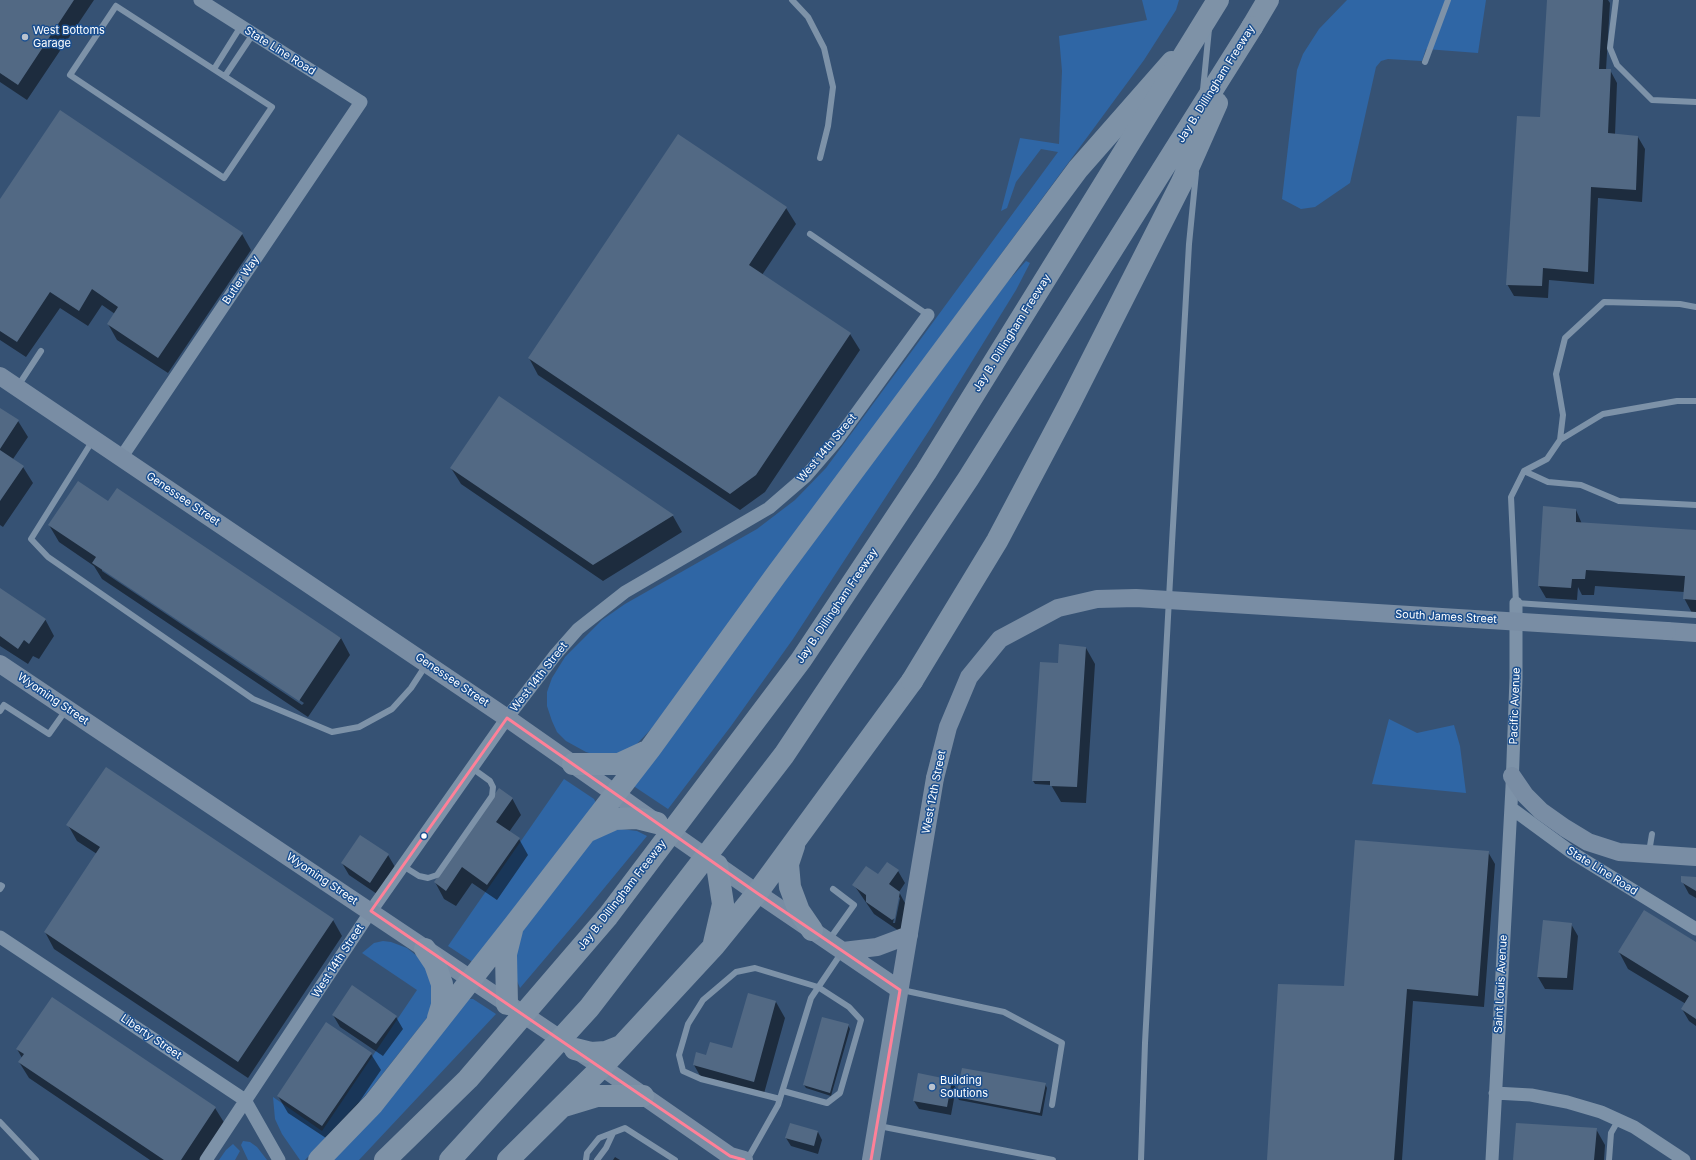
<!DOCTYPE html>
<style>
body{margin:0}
canvas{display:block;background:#365274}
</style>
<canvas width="1696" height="1160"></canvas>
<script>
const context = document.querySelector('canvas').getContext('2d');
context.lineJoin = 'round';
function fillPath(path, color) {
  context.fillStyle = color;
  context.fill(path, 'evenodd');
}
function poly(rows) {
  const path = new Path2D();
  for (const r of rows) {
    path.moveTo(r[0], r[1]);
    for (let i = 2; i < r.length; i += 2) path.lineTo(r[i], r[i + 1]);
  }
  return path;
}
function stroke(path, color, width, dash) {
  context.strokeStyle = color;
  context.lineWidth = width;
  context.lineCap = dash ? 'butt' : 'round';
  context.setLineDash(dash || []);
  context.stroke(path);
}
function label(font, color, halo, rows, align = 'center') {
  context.font = font + ' Inter,sans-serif';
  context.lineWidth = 3;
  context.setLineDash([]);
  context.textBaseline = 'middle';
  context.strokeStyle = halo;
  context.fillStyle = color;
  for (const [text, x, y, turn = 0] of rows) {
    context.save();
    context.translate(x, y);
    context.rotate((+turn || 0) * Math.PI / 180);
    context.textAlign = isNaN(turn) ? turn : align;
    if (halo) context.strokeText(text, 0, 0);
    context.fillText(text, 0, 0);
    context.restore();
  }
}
fillPath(poly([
 [1142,0,1179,0,1176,10,1144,60,652,728,633,748,624,752,599,756,586,752,566,741,557,732,552,721,547,706,547,692,552,678,565,657,602,620,625,604,757,529,795,500,826,468,1058,152,1041,149,1016,182,1007,208,1001,211,1020,138,1059,144,1062,71,1059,36,1147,20],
 [1347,0,1486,0,1478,53,1426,49,1422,61,1388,59,1381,61,1376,67,1350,183,1315,207,1301,209,1282,199,1297,70,1303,54,1319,29],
 [1026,261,1030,263,1016,290,932,426,793,639,731,726,668,809,635,787,634,783,1008,281],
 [1389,719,1417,733,1454,725,1460,746,1466,793,1372,784],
 [564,779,594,799,596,803,473,962,471,961,448,946],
 [621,829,637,831,647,836,582,915,520,988,514,974,516,940,585,846,602,833],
 [383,941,391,942,407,948,422,960,433,985,430,1014,369,1091,305,1160,300,1160,282,1134,275,1119,273,1097,322,1131,417,990,362,953,374,943],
 [467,999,473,999,496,1014,359,1160,332,1160],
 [243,1141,250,1142,257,1147,267,1160,248,1160,241,1145],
 [233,1144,240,1151,235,1160,219,1160,226,1150]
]), '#2f66a5');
fillPath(poly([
 [0,0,94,0,27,100,0,82],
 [1548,0,1608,0,1610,3,1606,70,1610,70,1617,83,1615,135,1638,137,1645,149,1642,202,1598,198,1594,284,1549,280,1548,298,1514,296,1507,284,1541,118],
 [0,201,242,234,251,250,168,373,117,340,108,324,115,314,102,305,88,326,60,308,26,357,0,340],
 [786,208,796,224,762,275,850,334,860,350,765,492,740,510,538,375,529,358],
 [0,409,18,421,28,437,13,459,23,467,33,483,3,527,0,525],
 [451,468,673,516,682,532,603,581,461,484],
 [108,502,341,638,350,655,308,717,102,579,94,566,59,542,49,525],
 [102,569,304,703,302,705,102,571],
 [1576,510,1582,524,1696,531,1696,615,1693,615,1684,598,1684,592,1595,586,1594,595,1582,595,1578,587,1577,600,1546,598,1539,586],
 [0,589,45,619,54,636,39,659,33,656,28,664,0,646],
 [1086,648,1095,664,1086,803,1061,802,1051,785,1035,784,1033,781],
 [512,798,521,815,509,832,519,839,528,855,497,900,472,883,456,906,444,899,435,882],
 [68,825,333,920,342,936,248,1078,54,949,45,932,97,854,77,841],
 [360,836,388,855,395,867,377,894,349,875,342,863],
 [1488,852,1495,864,1484,1007,1413,1001,1402,1160,1268,1160,1345,987],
 [887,863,898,871,905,883,899,892,906,905,902,930,899,931,874,914,854,885,878,876],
 [898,896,900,898,895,923,893,923],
 [1696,878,1696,898,1689,894,1682,881],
 [1544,921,1571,924,1578,936,1573,990,1545,989,1538,977],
 [1696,943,1696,1026,1689,1021,1682,1009,1686,1004,1628,969,1619,952],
 [776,1002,785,1018,763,1097,703,1081,694,1065,707,1056,733,1049],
 [333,1015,396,1017,403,1029,383,1056,340,1027],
 [848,1025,850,1029,831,1096,806,1088,804,1085],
 [17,1049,215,1108,225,1124,201,1160,150,1160,29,1078,19,1062,22,1058],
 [371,1054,381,1070,332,1142,288,1113,278,1096],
 [952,1081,956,1088,951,1115,919,1109,914,1101],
 [1045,1084,1047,1088,1042,1116,959,1100,957,1097],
 [790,1124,818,1132,822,1140,818,1154,791,1146,786,1138],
 [1596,1129,1605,1145,1604,1160,1514,1160],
 [615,1157,620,1160,613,1160]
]), '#0007');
fillPath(poly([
 [0,0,74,0,18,85,0,73],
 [1547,0,1603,0,1599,69,1611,69,1608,133,1638,136,1636,190,1591,187,1588,272,1543,268,1542,286,1506,285,1517,116,1540,117],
 [60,110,243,233,158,358,107,324,118,307,92,289,79,311,50,292,17,342,0,331,0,199],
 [678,134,787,207,749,265,851,333,756,475,730,494,528,358],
 [499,396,674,515,593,565,450,468],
 [0,408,19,420,0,449],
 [0,450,24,466,0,501],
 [78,481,108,501,117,488,341,638,299,701,92,563,96,557,48,525],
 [1543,506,1576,509,1576,522,1696,530,1696,600,1683,599,1685,576,1586,570,1585,579,1572,579,1571,588,1538,586],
 [0,588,46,619,29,644,24,640,18,649,0,636],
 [1059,644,1086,647,1077,787,1050,786,1050,781,1032,781,1040,662,1058,663],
 [106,767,334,919,238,1062,44,932,100,847,66,825],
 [499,788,513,798,496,822,520,838,487,885,462,867,446,891,434,882],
 [360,835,389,854,370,883,341,863],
 [1355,840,1489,851,1478,996,1407,989,1394,1160,1267,1160,1278,984,1344,986],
 [887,862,899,870,889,884,900,892,895,918,892,920,866,902,866,895,852,885,866,866,878,874],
 [1681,876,1696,877,1696,891,1681,882],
 [1644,910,1696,942,1696,1019,1681,1009,1689,996,1618,952],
 [1543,920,1572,923,1567,978,1537,977],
 [352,985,397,1016,376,1044,332,1015],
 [748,993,776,1001,754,1082,693,1065,696,1052,706,1055,710,1042,732,1048],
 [52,997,216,1107,181,1160,164,1160,18,1062,24,1054,16,1049],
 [822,1017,849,1024,830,1093,803,1085],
 [326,1022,372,1053,322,1126,277,1096],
 [962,1068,1046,1083,1040,1113,956,1097],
 [918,1073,952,1080,947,1107,913,1101],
 [790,1123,818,1131,814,1146,785,1138],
 [1516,1123,1597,1128,1594,1160,1513,1160]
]), '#526984');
stroke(poly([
 [792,0,808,17,824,48,833,87,828,126,820,158],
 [1616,0,1610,48,1617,65,1652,100,1696,102],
 [116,6,272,107,224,178,70,75,116,6],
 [1425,62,1448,0],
 [214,69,241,26],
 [225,76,253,34],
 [1203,90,1209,29],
 [810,234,928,315],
 [1696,307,1680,304,1604,302,1565,338,1556,374,1563,415,1560,440,1547,459,1524,471,1511,497,1516,603,1696,615],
 [18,386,41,351],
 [93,440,31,539,48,557,253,699,332,732,359,727,392,709,411,688,426,665],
 [1560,440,1603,414,1677,401,1696,401],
 [1524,471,1548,482,1581,485,1619,501,1696,505],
 [0,711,4,705,49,734,66,710],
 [1649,852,1652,834],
 [403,866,419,876,428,878,437,875,492,796,493,787,490,781,472,768],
 [0,885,2,886,0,889],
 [829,940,854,905,833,889],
 [902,990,1004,1012,1062,1043,1052,1105],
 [780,1099,701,1079,683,1071,679,1055,688,1024,703,1000,736,972,755,968,818,987,849,1007,861,1020,840,1093,827,1103,783,1091],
 [0,1122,36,1160],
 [879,1126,1053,1160],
 [586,1160,587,1153,599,1138,625,1128,675,1160],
 [597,1160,606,1148,613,1133],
 [747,1160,778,1105,811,998,842,952],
 [1141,1160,1145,1043,1172,543,1189,244,1196,173],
 [1609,1160,1611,1133,1619,1119]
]), '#7d92a8', 6);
stroke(poly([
 [121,458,361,102,200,0],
 [1511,808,1571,852,1696,929],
 [0,937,245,1100,279,1160],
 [1495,1093,1531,1095,1567,1102,1601,1112,1634,1127,1684,1160],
 [206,1160,371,911,507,718,556,654,578,629,625,592,769,508,806,476,837,440,928,315],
 [1492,1160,1512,787,1516,678,1516,603]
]), '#7d92a8', 13);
stroke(poly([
 [0,376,507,718,757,893,900,990],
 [1667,631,1696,633],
 [0,664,602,1067,730,1156,744,1160],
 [1512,776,1525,795,1541,811,1565,828,1588,842,1619,852,1696,857],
 [843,951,877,947,909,935],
 [871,1160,935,778]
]), '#798da4', 18);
stroke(poly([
 [1252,27,1268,0],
 [573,764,619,764,645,752],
 [586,832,615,819,637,818,657,823],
 [794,846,788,864,790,887,799,911,812,930],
 [714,943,723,904,717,865],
 [425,949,435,964,442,984,442,1005,438,1018],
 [507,1004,506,954,512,930],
 [575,1049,591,1053,606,1052,621,1046],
 [564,1106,597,1096,643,1096],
 [319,1160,373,1104,514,925,650,749,776,575,1078,169,1172,62],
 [508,1160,602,1067,714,946,757,893,912,681]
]), '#7e92a7', 22);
stroke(poly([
 [935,778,948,727,969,677,1000,639,1058,608,1097,599,1136,598,1667,631]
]), '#798da4', 18);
stroke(poly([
 [912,681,997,541,1070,403,1182,182,1217,103],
 [385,1160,468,1079,608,916,801,660,926,472,1218,0],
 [450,1160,589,1008,784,755,968,479,1252,27]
]), '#7e92a7', 22);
stroke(poly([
 [744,1160,730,1156,371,911,507,718,757,893,900,990,871,1160]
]), '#ff8098', 3);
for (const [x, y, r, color] of [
 [25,37,4,"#b9c2ce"],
 [424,836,3.5,"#fff"],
 [932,1087,4,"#b9c2ce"]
]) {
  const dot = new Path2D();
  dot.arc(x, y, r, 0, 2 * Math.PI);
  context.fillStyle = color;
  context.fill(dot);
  stroke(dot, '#1b4f8f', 1.5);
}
label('11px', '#fff', '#1b4f8f', [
 ["West Bottoms",33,31],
 ["Garage",33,44],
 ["Building",940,1081],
 ["Solutions",940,1094]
], 'left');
label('11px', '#fff', '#1b4f8f', [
 ["State Line Road",280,51,32],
 ["Jay B. Dillingham Freeway",1216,84,-58],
 ["Butler Way",241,280,-56],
 ["Jay B. Dillingham Freeway",1012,333,-58],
 ["West 14th Street",827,448,-50],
 ["Genessee Street",183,499,34],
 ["Jay B. Dillingham Freeway",837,606,-56],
 ["South James Street",1446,617,3],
 ["West 14th Street",539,677,-52],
 ["Genessee Street",452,680,34],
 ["Wyoming Street",53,699,34],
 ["Pacific Avenue",1515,706,-88],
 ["West 12th Street",934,792,-79],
 ["State Line Road",1602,871,32],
 ["Wyoming Street",322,879,34],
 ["Jay B. Dillingham Freeway",622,895,-52],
 ["West 14th Street",338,961,-57],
 ["Saint Louis Avenue",1501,984,-87],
 ["Liberty Street",151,1037,34]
]);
</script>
